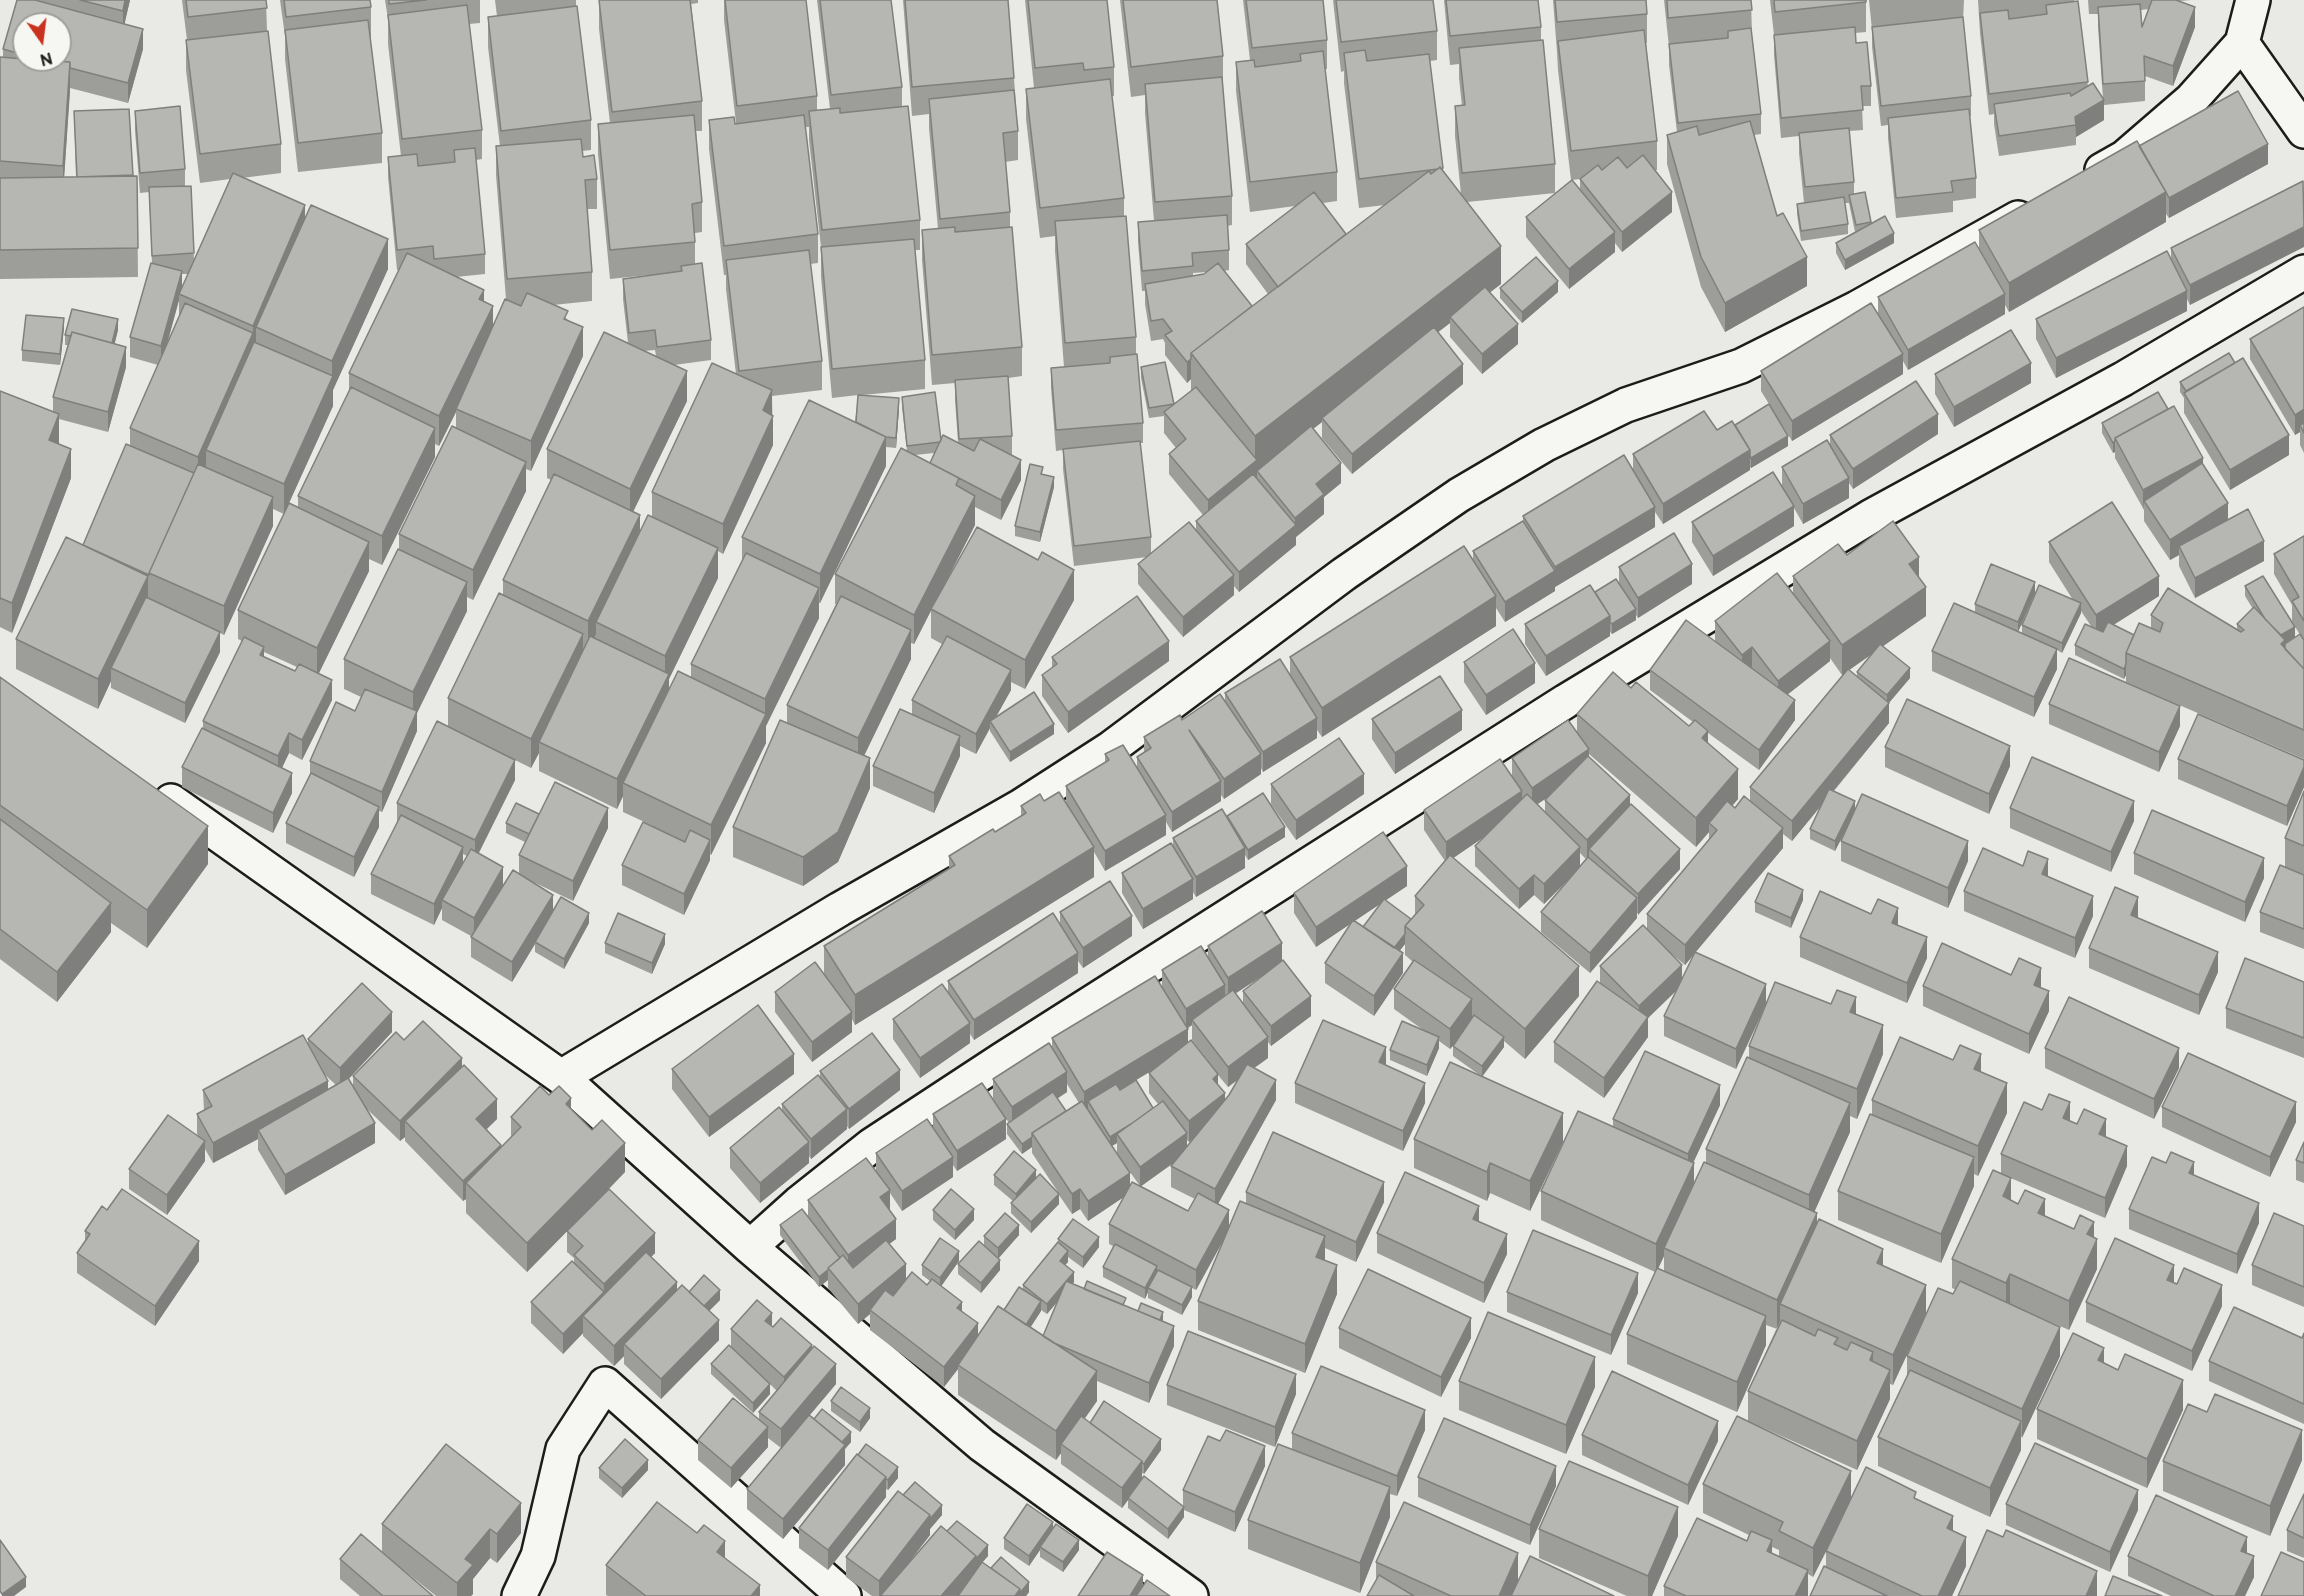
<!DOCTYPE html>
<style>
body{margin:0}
#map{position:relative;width:2304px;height:1596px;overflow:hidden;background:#e9e9e5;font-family:"Balsamiq Sans",sans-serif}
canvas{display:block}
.north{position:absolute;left:12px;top:12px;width:60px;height:60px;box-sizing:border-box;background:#f6f6f2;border:2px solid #9f9f9c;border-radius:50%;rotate:166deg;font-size:16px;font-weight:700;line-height:24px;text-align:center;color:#1c1c1c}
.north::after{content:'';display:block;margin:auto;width:21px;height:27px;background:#c8321e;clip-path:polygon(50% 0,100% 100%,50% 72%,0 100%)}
</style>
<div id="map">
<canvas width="2304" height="1596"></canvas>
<div class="north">N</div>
</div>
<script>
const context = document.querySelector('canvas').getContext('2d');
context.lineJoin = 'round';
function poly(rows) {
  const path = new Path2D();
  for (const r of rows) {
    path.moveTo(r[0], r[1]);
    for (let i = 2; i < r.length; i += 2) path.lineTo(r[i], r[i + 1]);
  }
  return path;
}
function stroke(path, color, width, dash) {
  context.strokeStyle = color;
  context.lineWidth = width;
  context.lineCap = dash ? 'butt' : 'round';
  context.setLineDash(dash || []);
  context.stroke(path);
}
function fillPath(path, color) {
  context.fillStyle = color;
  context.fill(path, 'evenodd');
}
const minor = poly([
 [2253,0,2242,43,2304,131],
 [2102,170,2125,157,2191,100,2242,43],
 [171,801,561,1077,750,1247,982,1445,1191,1596],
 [561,1077,840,909,1021,806,1111,748,1344,574,1459,495,1544,445,1626,405,1741,366,1857,308,2018,218],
 [750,1247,799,1203,872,1145,1003,1059,1566,701,1870,517,2123,379,2304,272],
 [519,1596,538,1556,563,1449,605,1384,844,1596]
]);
stroke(minor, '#1c1c1c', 38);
stroke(minor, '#f6f6f2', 33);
fillPath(poly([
 [17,0,130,0,124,24,143,49,128,103,70,88,64,177,76,177,74,111,129,109,133,176,137,176,138,277,0,279,0,57,3,57,3,49],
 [24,24,60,60,24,60],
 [182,0,266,0,267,31,281,144,281,173,242,178,388,269,333,390,333,406,289,503,298,508,298,496,349,392,349,373,399,270,397,270,388,177,388,157,401,156,388,44,388,19,385,0,480,0,480,23,469,24,482,130,482,159,476,160,485,254,485,274,456,277,484,302,493,326,506,299,496,175,496,146,500,146,488,47,488,17,497,16,495,0,576,0,576,6,591,120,591,150,582,151,583,157,597,179,597,209,587,209,592,272,592,301,553,305,568,320,583,356,531,471,526,469,526,491,473,600,467,597,467,611,417,713,417,731,382,812,379,811,379,827,354,877,286,843,286,823,310,774,310,761,355,711,361,697,344,689,344,659,399,549,399,534,456,428,456,412,439,446,435,444,435,457,382,565,369,559,369,571,319,673,332,700,302,760,289,753,282,768,292,793,273,833,182,787,182,767,203,729,203,721,242,641,238,639,238,610,284,514,273,509,273,526,224,635,220,633,220,652,185,723,111,688,111,681,98,709,16,669,16,639,83,545,130,446,130,428,158,365,130,357,130,337,152,263,149,192,140,193,135,131,135,111,185,169,185,186,191,186,194,260,230,179,200,183,186,70,186,40,187,40],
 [182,274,188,274,182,288],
 [179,300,179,316,167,344],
 [264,652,297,667,295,671,264,657],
 [280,0,370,0,371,7,371,37,370,37,382,133,382,163,298,172,285,59,285,36],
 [599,0,698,0,698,3,691,4,702,101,702,131,696,131,702,202,702,232,695,233,695,264,711,340,711,360,674,365,687,401,633,512,640,532,652,517,652,492,736,374,726,289,726,275,724,275,709,149,709,120,736,123,724,20,724,0,806,0,817,96,817,110,830,109,817,0,891,0,902,87,902,107,920,220,920,250,915,250,925,360,925,389,863,395,899,408,896,448,886,447,886,466,820,603,819,603,819,618,766,726,766,743,711,855,710,854,710,860,684,915,622,885,622,865,653,826,623,812,623,796,617,809,539,771,539,753,531,768,515,760,515,780,479,853,503,885,519,874,519,855,525,842,506,833,506,823,539,814,608,828,573,901,529,880,553,911,589,923,564,969,535,952,535,944,512,982,471,957,471,936,442,920,442,908,434,925,371,894,371,874,397,823,397,803,448,727,448,698,503,595,503,580,551,480,547,478,547,449,628,343,623,299,623,279,649,275,610,279,598,154,598,124,610,123,599,29],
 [805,127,809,127,809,140,821,247,821,277,832,398,858,395,855,422,742,537,742,562,691,664,691,678,669,691,669,679,718,578,718,551,723,554,773,445,772,396,822,390,822,361,810,264,818,263,818,234],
 [655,350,656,356,644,351],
 [463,854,467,856,463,863],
 [903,0,1008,0,1018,131,1018,160,1005,162,1010,212,1010,227,1022,347,1022,376,1008,378,1012,436,1012,455,1021,480,1001,520,975,507,975,525,943,588,1074,600,1025,689,1011,682,1011,690,996,717,1054,734,1010,762,990,731,990,728,976,754,960,746,960,756,934,813,873,786,873,766,912,714,912,700,942,644,931,638,931,610,914,644,911,643,911,659,864,756,870,788,838,862,803,886,733,857,733,827,787,723,787,705,836,604,835,604,835,574,907,451,902,407,902,397,941,440,958,442,955,400,955,383,932,385,922,260,922,230,938,229,929,128,929,114,912,116],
 [934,453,930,463,915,455],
 [1025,0,1107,0,1114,67,1114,96,1112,96,1124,198,1124,216,1136,337,1136,354,1143,423,1143,443,1140,443,1151,537,1151,553,1196,531,1196,521,1203,515,1169,474,1169,454,1176,448,1164,433,1164,416,1149,418,1141,378,1141,367,1174,404,1191,391,1191,379,1187,383,1165,355,1165,343,1163,339,1151,341,1145,304,1145,291,1142,291,1138,242,1138,222,1154,221,1145,113,1145,95,1131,97,1120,0,1217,0,1223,56,1223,86,1232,196,1232,225,1227,226,1229,250,1229,270,1224,271,1252,306,1268,294,1246,264,1246,244,1295,206,1250,212,1236,91,1236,62,1250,60,1243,0,1323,0,1327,40,1327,69,1325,69,1337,172,1337,201,1323,203,1346,234,1385,205,1359,208,1344,83,1344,71,1341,72,1333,0,1433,0,1437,31,1437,60,1430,61,1443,171,1461,194,1455,136,1455,106,1462,106,1459,78,1459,64,1450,65,1444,0,1538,0,1541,27,1541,40,1555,164,1555,193,1467,202,1501,284,1490,292,1518,344,1482,374,1450,337,1450,323,1438,332,1463,384,1352,474,1322,438,1322,422,1313,429,1341,483,1324,497,1324,514,1296,537,1296,545,1239,592,1234,586,1234,595,1183,637,1138,584,1138,564,1147,557,1074,566,1063,469,1063,450,1056,451,1051,388,1051,368,1064,367,1055,251,1055,236,1040,238,1026,119,1026,89,1034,88],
 [1207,272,1204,274,1193,276,1193,273],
 [1553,0,1646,0,1647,14,1647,43,1646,43,1657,141,1657,170,1655,170,1672,212,1622,252,1615,243,1615,252,1569,289,1526,237,1526,217,1571,180,1558,70,1557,52],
 [1580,179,1580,190,1572,180],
 [1664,0,1751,0,1752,35,1761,114,1761,134,1754,135,1777,216,1807,286,1725,332,1701,287,1667,164,1667,135,1677,132,1669,65,1669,47],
 [1770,0,1866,0,1866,32,1855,33,1856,43,1871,86,1871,106,1862,106,1863,130,1849,131,1854,182,1854,194,1871,222,1871,223,1894,243,1845,270,1836,253,1836,243,1855,232,1849,203,1845,203,1848,224,1848,234,1801,241,1797,214,1797,204,1804,203,1799,153,1799,136,1781,138,1774,55,1774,35],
 [1869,0,1964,0,1963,21,1971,96,1971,116,1970,116,1976,178,1976,198,1953,201,1953,212,1896,218,1888,138,1888,125,1881,126,1872,47,1872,30],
 [1978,0,2074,0,2088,86,2103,99,2098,27,2098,14,2089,14,2088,0,2191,0,2179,1,2195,27,2173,86,2145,76,2145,101,2104,105,2104,120,2076,137,2076,145,1999,156,1994,124,1994,114,1989,115,1980,33],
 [2148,9,2142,27,2141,10],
 [2139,146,2268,164,2169,218,2166,214,2166,222,2009,312,2005,305,2005,314,1908,370,1903,361,1903,374,1792,441,1777,417,1788,446,1751,468,1750,467,1750,470,1663,524,1655,512,1655,527,1555,587,1555,591,1505,622,1496,608,1496,626,1322,737,1317,730,1317,738,1263,772,1261,768,1261,774,1224,799,1221,795,1221,801,1172,832,1166,822,1166,835,1105,871,1094,852,1094,877,855,1025,852,1019,852,1032,812,1062,775,1012,775,992,824,974,824,946,949,869,949,856,995,832,1021,816,1021,806,1044,801,1066,803,1066,786,1105,763,1105,754,1137,768,1137,757,1144,752,1144,737,1225,701,1225,693,1290,675,1290,657,1473,560,1473,551,1523,521,1523,516,1633,469,1633,454,1735,425,1769,404,1761,391,1761,371,1878,313,1878,297,1979,249,1979,230],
 [2304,182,2190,305,2187,299,2187,311,2056,378,2036,339,2036,319,2171,260,2171,248],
 [1500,288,1558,292,1522,323,1500,298],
 [2304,307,2304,453,2300,445,2300,432,2295,435,2250,359,2250,339],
 [64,328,60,365,22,361,22,350],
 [118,330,114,344,126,367,108,432,59,419,59,444,71,478,12,633,0,627,0,628,0,391,53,412,53,397,68,345,65,345,65,335],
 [1935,374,2031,383,1954,427,1935,394],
 [2180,382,2289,455,2230,490,2184,413,2184,398,2180,392],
 [2168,409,2203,464,2228,519,2264,561,2195,598,2179,566,2179,555,2170,560,2144,521,2144,510,2115,458,2115,452,2113,453,2102,433,2102,423],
 [1938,434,1853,489,1849,483,1849,498,1803,524,1794,508,1794,526,1713,576,1692,542,1692,522,1782,486,1782,467,1830,445,1830,435],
 [1054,487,1040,542,1015,536,1015,526],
 [2304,536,2304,759,2126,682,2126,675,2124,679,2075,655,2075,645,2091,626,2081,611,2081,613,2062,653,2057,650,2057,669,2034,717,1932,671,1932,651,1975,612,1975,604,2035,593,2018,632,2022,633,2022,625,2073,600,2049,562,2049,542,2159,596,2113,625,2134,635,2151,628,2151,615,2237,630,2237,624,2253,609,2245,596,2245,586,2295,638,2300,635,2292,621,2292,605,2274,574,2274,554],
 [1847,555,1919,577,1926,616,1883,646,1910,678,1889,703,1889,723,1834,791,1855,810,1968,861,1948,908,1841,861,1841,841,1847,827,1835,851,1810,839,1810,829,1820,807,1792,841,1783,834,1783,848,1695,952,1766,1004,1856,1014,1883,1054,1857,1119,1850,1116,1850,1132,1814,1212,1817,1224,1883,1266,1926,1285,1893,1385,1890,1384,1890,1399,1857,1470,1748,1421,1748,1391,1780,1321,1777,1329,1766,1325,1766,1345,1737,1412,1627,1364,1627,1334,1655,1272,1541,1220,1541,1191,1613,1127,1613,1119,1720,1105,1693,1163,1694,1184,1706,1162,1706,1149,1749,1058,1749,1046,1766,1005,1736,1069,1664,1036,1664,1016,1676,991,1648,1018,1648,1037,1604,1098,1554,1062,1554,1042,1600,983,1600,966,1647,929,1647,914,1709,839,1709,832,1696,847,1589,754,1589,757,1630,805,1680,869,1637,914,1637,918,1590,973,1541,932,1541,912,1572,876,1544,904,1534,895,1519,909,1475,866,1475,846,1484,837,1453,858,1579,996,1525,1059,1504,1041,1504,1047,1482,1076,1563,1142,1530,1211,1490,1193,1487,1201,1414,1168,1414,1139,1481,1076,1453,1056,1453,1046,1450,1049,1439,1041,1439,1048,1427,1076,1390,1060,1390,1050,1426,1032,1394,1009,1394,989,1413,962,1405,955,1405,944,1399,951,1403,973,1374,1016,1325,983,1325,963,1351,923,1316,947,1294,913,1294,893,1407,886,1386,900,1411,919,1415,914,1415,896,1445,861,1424,830,1424,810,1512,776,1512,758,1577,731,1577,714,1631,688,1689,726,1693,722,1650,690,1650,670,1715,641,1715,621,1793,593,1793,576],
 [1872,654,1857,672,1857,677,1849,670],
 [1830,658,1842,675,1845,673,1750,787,1750,801,1735,808,1732,806,1738,799,1708,743,1708,733,1759,770,1795,720,1787,695,1830,661],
 [1548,797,1545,800,1545,812,1537,804],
 [1580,853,1586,859,1580,866],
 [1381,903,1363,927,1354,921],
 [1668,951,1685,965,1694,954,1682,979],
 [1664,1256,1664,1271,1658,1269],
 [1619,567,1692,584,1638,618,1636,615,1636,620,1612,634,1610,632,1610,636,1546,676,1525,644,1525,624,1595,592,1619,583],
 [1052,657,1169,661,1068,733,1042,696,1042,675,1052,668],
 [1464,662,1535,683,1486,715,1464,682],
 [0,677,208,864,147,948,111,923,111,932,57,1002,0,959],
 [2049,704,2180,726,2159,772,2049,724],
 [1372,719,1462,730,1395,774,1372,739],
 [1885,747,2010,766,1989,814,1885,767],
 [2178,759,2304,760,2304,787,2287,826,2178,779],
 [1271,784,1364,794,1296,840,1271,804],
 [2304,791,2304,949,2260,932,2260,912,2285,867,2285,838],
 [2010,808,2134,821,2111,872,2010,828],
 [1227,818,1285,837,1248,860,1245,855,1245,868,1196,897,1193,892,1193,899,1143,929,1122,893,1122,873,1173,846,1173,838],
 [2134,853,2264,878,2245,922,2134,874],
 [2023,866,2048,877,2093,916,2075,958,1964,911,1964,891],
 [1803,900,1791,928,1755,912,1755,902],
 [1060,912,1132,936,1083,968,1078,961,1078,973,974,1040,970,1034,970,1043,920,1078,893,1039,893,1019,948,993,948,981,1060,924],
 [2138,917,2137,918,2218,972,2199,1015,2089,968,2089,948],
 [1898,925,1927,958,1907,1003,1800,957,1800,937],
 [605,943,665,944,652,974,605,953],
 [1208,946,1282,961,1311,1016,1271,1046,1268,1042,1268,1058,1254,1068,1276,1100,1218,1204,1229,1227,1246,1204,1246,1192,1384,1202,1356,1262,1325,1248,1325,1260,1337,1294,1305,1373,1198,1330,1198,1301,1224,1239,1196,1290,1192,1288,1192,1297,1182,1315,1148,1298,1148,1292,1145,1299,1103,1277,1103,1267,1113,1246,1109,1244,1109,1224,1123,1197,1088,1221,1080,1209,1072,1214,1059,1195,1059,1204,1031,1233,1011,1213,1011,1203,1013,1201,994,1185,994,1175,1036,1178,1058,1192,1032,1153,1032,1147,1022,1154,1007,1134,1007,1124,1009,1123,993,1099,993,1079,1052,1047,1052,1038,1162,987,1162,970,1208,957],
 [1261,977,1243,991,1243,1004,1235,994],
 [1192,1025,1192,1040,1213,1067,1188,1042,1188,1028],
 [1154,1069,1149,1073,1149,1093,1158,1104,1153,1108,1136,1080],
 [1218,1075,1228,1087,1238,1079,1229,1095,1225,1101,1218,1086],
 [1067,1084,1079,1103,1066,1111,1057,1099,1067,1092],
 [1197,1136,1187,1147,1187,1140,1189,1142],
 [1117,1143,1117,1154,1112,1146],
 [1120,1158,1140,1186,1130,1185],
 [1175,1162,1171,1166,1171,1187,1195,1199,1188,1211,1141,1186],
 [2304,982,2304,1058,2226,1028,2226,1008],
 [1923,986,2041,988,2049,1011,2029,1054,1923,1006],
 [392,1032,349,1079,353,1086,353,1076,404,1040,462,1066,497,1119,487,1129,501,1148,511,1138,511,1117,549,1095,571,1110,625,1172,609,1189,655,1253,651,1257,677,1290,689,1292,720,1300,709,1311,719,1340,661,1399,624,1364,624,1356,614,1366,583,1336,583,1333,563,1354,531,1323,531,1302,574,1263,574,1258,567,1252,567,1231,582,1216,527,1272,466,1213,466,1199,463,1201,405,1141,405,1137,400,1141,367,1109,375,1143,285,1195,258,1150,258,1139,213,1163,205,1149,205,1161,167,1215,129,1189,129,1169,198,1136,197,1134,197,1114,204,1111,203,1090,308,1045,308,1039],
 [323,1073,336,1085,328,1090],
 [2045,1048,2179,1068,2154,1119,2045,1068],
 [1386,1065,1425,1103,1403,1151,1295,1103,1295,1083],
 [672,1069,794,1074,709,1137,672,1089],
 [820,1071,900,1090,849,1129,847,1126,847,1129,811,1159,809,1156,809,1163,760,1203,730,1168,730,1148,782,1111,782,1104,820,1078],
 [1981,1072,2007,1113,1978,1176,1974,1174,1974,1186,1941,1263,1838,1220,1838,1191,1872,1114,1872,1100],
 [2162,1107,2296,1122,2270,1177,2162,1127],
 [933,1114,1006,1139,957,1171,953,1165,953,1177,902,1211,890,1193,890,1210,896,1239,889,1244,906,1280,927,1285,930,1281,922,1275,922,1265,959,1261,941,1286,962,1311,978,1336,1023,1289,1023,1285,1058,1242,1058,1239,1099,1247,1083,1268,1068,1257,1068,1262,1065,1265,1074,1282,1072,1284,1163,1322,1174,1346,1149,1403,1097,1381,1097,1401,1084,1419,1090,1423,1161,1450,1144,1474,1142,1473,1142,1479,1183,1506,1183,1490,1265,1466,1235,1532,1184,1510,1184,1517,1168,1539,1128,1508,1128,1500,1122,1508,1061,1464,1061,1453,1056,1460,958,1395,958,1369,944,1387,870,1330,870,1314,858,1324,828,1288,828,1280,819,1287,780,1235,780,1225,808,1216,808,1200,876,1171,876,1153,933,1127],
 [1057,1302,1043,1336,1030,1328,1041,1311,1041,1310,1047,1314],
 [2070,1121,2106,1137,2127,1166,2105,1218,2001,1174,2001,1154],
 [2304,1142,2304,1183,2296,1180,2296,1160],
 [2194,1176,2259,1223,2237,1274,2129,1229,2129,1209],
 [2011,1200,2094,1238,2097,1269,2069,1330,2010,1304,2060,1356,2021,1438,2021,1450,1990,1517,1878,1466,1878,1437,1907,1377,1907,1356,1953,1294,1956,1290,1952,1288,1952,1259],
 [107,1210,199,1261,155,1326,77,1273,77,1253,85,1242,85,1231],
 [933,1210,974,1220,955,1240,933,1220],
 [1479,1222,1507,1254,1484,1303,1377,1253,1377,1233],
 [2304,1226,2304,1307,2252,1285,2252,1265],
 [1019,1235,998,1258,1000,1270,981,1293,958,1274,958,1264,984,1245,984,1236],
 [2174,1283,2222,1306,2192,1371,2086,1322,2086,1302],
 [1507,1292,1638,1293,1611,1355,1507,1312],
 [772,1327,812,1348,836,1384,810,1415,851,1442,845,1449,845,1465,783,1539,747,1509,747,1489,781,1448,768,1438,768,1447,731,1488,698,1460,698,1440,759,1420,759,1412,777,1391,770,1384,770,1394,753,1413,711,1374,711,1364,731,1347,731,1329],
 [1339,1328,1471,1338,1441,1397,1339,1348],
 [2304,1333,2304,1424,2209,1381,2209,1361,2302,1338],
 [2104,1363,2118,1370,2183,1410,2147,1488,2037,1439,2037,1409],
 [1459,1381,1595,1387,1566,1454,1459,1410],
 [1167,1385,1296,1394,1275,1447,1167,1405],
 [831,1401,870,1418,860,1432,831,1411],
 [1425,1430,1397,1496,1390,1494,1390,1517,1360,1593,1248,1549,1248,1520,1292,1449,1292,1433],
 [1582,1435,1718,1441,1688,1505,1582,1455],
 [446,1444,521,1533,497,1563,490,1558,473,1579,473,1594,471,1596,436,1596,401,1568,433,1596,360,1596,340,1579,340,1559,382,1552,382,1524],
 [857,1454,898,1478,888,1490,886,1489,886,1497,828,1570,799,1548,799,1528],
 [2302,1460,2270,1536,2163,1491,2163,1461],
 [599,1468,648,1470,622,1498,599,1478],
 [1418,1477,1556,1486,1530,1545,1418,1497],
 [1703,1484,1851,1499,1916,1499,1953,1531,1966,1566,1952,1596,1810,1596,1826,1567,1826,1552,1813,1577,1808,1574,1808,1596,1664,1596,1664,1586,1747,1541,1749,1535,1703,1513],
 [1772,1547,1779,1550,1779,1556,1772,1553],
 [2304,1494,2304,1558,2287,1551,2287,1530],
 [903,1495,942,1515,930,1529,930,1535,907,1565,947,1531,988,1556,982,1562,1029,1592,1026,1596,872,1596,846,1577,846,1557],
 [2006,1504,2138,1510,2110,1572,2006,1525],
 [1053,1528,1079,1550,1063,1572,1040,1557,1040,1550,1029,1566,1004,1549,1004,1538],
 [1539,1529,1678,1536,1652,1596,1627,1596,1539,1558],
 [2247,1554,2254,1577,2245,1596,2171,1596,2128,1576,2128,1556],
 [725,1558,760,1596,608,1596,606,1595,606,1565],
 [1376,1562,1518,1580,1614,1596,1367,1596,1376,1581]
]), '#9d9d9a');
fillPath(poly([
 [125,0,130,0,123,31,123,11],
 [2195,7,2195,27,2173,86,2173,66],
 [143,29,143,49,128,103,128,83],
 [70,62,70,91,63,195,63,166],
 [2104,100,2104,120,2076,137,2075,117],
 [2268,144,2268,164,2169,218,2169,198],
 [1672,192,1672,212,1622,252,1622,232],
 [2166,192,2166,222,2009,312,2009,283],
 [305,205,305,235,256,327,256,347,253,355,253,326],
 [2304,227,2304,247,2190,305,2190,285],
 [1615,232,1615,252,1569,289,1569,269],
 [1894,233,1894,243,1845,270,1845,260],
 [388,239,388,269,333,390,333,406,284,514,284,484,332,377,332,361],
 [1501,246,1501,284,1453,321,1450,317,1450,323,1324,420,1322,418,1322,422,1257,472,1257,480,1208,520,1208,500,1255,462,1255,436],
 [1807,257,1807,286,1725,332,1725,303],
 [182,271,182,291,179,294,179,300,161,366,161,346],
 [1558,281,1558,292,1522,323,1522,312],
 [484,290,484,319,479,299],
 [2187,291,2187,311,2056,378,2056,358],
 [2005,294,2005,314,1908,370,1908,350],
 [493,306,493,336,456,409,456,412,439,446,439,416],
 [64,318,64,328,60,365,60,354],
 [118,319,118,330,112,355,112,345],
 [1518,324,1518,344,1482,374,1482,354],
 [583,327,583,356,531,471,531,441],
 [253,333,253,362,206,450,206,468,198,486,198,457],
 [126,347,126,367,108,432,108,412],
 [1903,354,1903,374,1792,441,1792,421],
 [1191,359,1191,379,1187,383,1187,362],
 [2031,363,2031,383,1954,427,1954,407],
 [1463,364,1463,384,1352,474,1352,454],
 [687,371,687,401,630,518,630,489],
 [772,390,772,420,773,416,773,445,723,554,723,524,763,410],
 [899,398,899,408,896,448,896,438],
 [2304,409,2304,429,2300,425,2300,432,2295,435,2295,415],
 [59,414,59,443,49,469,49,440],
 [1938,414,1938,434,1853,489,1853,469],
 [435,428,435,457,382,565,382,536],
 [2289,435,2289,455,2230,490,2230,470],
 [1788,436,1788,446,1751,468,1751,458],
 [886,437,886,466,820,603,820,574],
 [2115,441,2115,452,2113,453,2113,443],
 [71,449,71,478,12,633,12,603],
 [1750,450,1750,470,1663,524,1663,504],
 [2203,458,2203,478,2144,501,2143,510,2143,490],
 [1021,460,1021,480,1001,520,1001,500],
 [526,462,526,491,473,600,473,570],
 [1341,463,1341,483,1324,497,1324,514,1296,537,1296,545,1239,592,1239,572,1295,525,1295,518,1316,484],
 [1054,477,1054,487,1040,542,1040,532],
 [1849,478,1849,498,1803,524,1803,504],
 [975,496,975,525,914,644,914,615],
 [273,497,273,526,224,635,224,606],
 [2228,503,2228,523,2179,546,2179,555,2170,560,2170,540],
 [1794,506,1794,526,1713,576,1713,556],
 [1655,507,1655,527,1555,587,1555,591,1505,622,1505,602,1555,571,1555,567],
 [640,515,640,544,596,622,596,634,588,650,588,621],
 [2264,541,2264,561,2195,598,2195,578],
 [369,542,369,571,317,677,317,648],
 [718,548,718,578,669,679,669,704,623,783,623,796,617,809,617,779,665,681,665,656],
 [1919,557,1919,586,1909,564],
 [1692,564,1692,584,1638,618,1638,598],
 [1074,570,1074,600,1025,689,1025,660],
 [1234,575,1234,595,1183,637,1183,617],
 [148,576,148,605,111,668,111,681,98,709,98,679],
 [2159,576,2159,596,2096,636,2096,615],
 [467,582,467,611,417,713,417,731,382,812,382,792,413,721,413,692],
 [2035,582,2035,593,2018,632,2018,622],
 [1926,587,1926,616,1842,675,1842,645],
 [819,588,819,618,766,726,766,743,711,855,711,825,765,716,765,699],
 [1496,596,1496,626,1322,737,1322,708],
 [2081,603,2081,613,2062,653,2062,643],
 [1636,609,1636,620,1612,634,1612,624],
 [1610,616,1610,636,1546,676,1546,656],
 [2295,627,2295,638,2285,643,2285,669,2277,638],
 [911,630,911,659,858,768,858,738],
 [220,632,220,652,185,723,185,703],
 [583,634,583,663,539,742,539,753,531,768,531,739],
 [1169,641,1169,661,1068,733,1068,712],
 [1830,641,1830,661,1778,702,1778,681],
 [264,647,264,667,260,655],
 [1752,647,1752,667,1742,675,1742,655],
 [2057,649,2057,669,2034,717,2034,697],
 [1535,663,1535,683,1486,715,1486,695],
 [2126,664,2126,675,2124,679,2124,669],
 [1910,668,1910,678,1887,705,1887,695],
 [1011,670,1011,690,992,724,990,721,990,728,976,754,976,734],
 [332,680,332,700,302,760,302,740],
 [1795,700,1795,720,1759,770,1759,750],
 [1889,703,1889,723,1792,841,1792,821],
 [2180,706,2180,726,2159,772,2159,752],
 [1462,710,1462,730,1395,774,1395,753],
 [1317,718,1317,738,1263,772,1263,752],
 [1054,724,1054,734,1010,762,1010,752],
 [1708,731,1708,760,1702,738],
 [289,733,289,753,278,776,278,756],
 [960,736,960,756,934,813,934,793],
 [2010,746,2010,766,1989,814,1989,794],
 [1589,749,1589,769,1532,808,1532,788],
 [1261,754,1261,774,1224,799,1224,779],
 [870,758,870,788,838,862,803,886,803,857],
 [515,760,515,780,475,860,475,840],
 [2304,767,2304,787,2287,826,2287,806],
 [1738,769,1738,799,1714,827,1709,823,1709,832,1696,847,1696,818],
 [292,773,292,793,273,833,273,813],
 [1364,774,1364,794,1296,840,1296,820],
 [1221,781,1221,801,1172,832,1172,812],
 [1522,791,1522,811,1446,863,1446,842],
 [1630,795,1630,815,1589,849,1589,858,1587,860,1587,840],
 [1855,801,1855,812,1835,851,1835,841],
 [2134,801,2134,821,2111,872,2111,852],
 [379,807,379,827,354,877,354,857],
 [608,808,608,828,573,901,573,881],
 [1166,815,1166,835,1105,871,1105,851],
 [208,826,208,864,147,948,147,910],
 [1285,827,1285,837,1248,860,1248,850],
 [1783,828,1783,848,1685,965,1685,945],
 [710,840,710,860,684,915,684,894],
 [1968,841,1968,861,1948,908,1948,888],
 [463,847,463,867,442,900,442,908,434,925,434,904],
 [1094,847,1094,877,855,1025,855,995],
 [1580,847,1580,868,1544,904,1544,884],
 [1245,848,1245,868,1196,897,1196,877],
 [1680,849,1680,869,1638,915,1638,894],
 [2264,858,2264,878,2245,922,2245,902],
 [2048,859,2048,879,2042,874],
 [1407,866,1407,886,1316,947,1316,927],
 [503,867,503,887,474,938,474,918],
 [1534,875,1534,895,1519,909,1519,889],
 [1193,879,1193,899,1143,929,1143,909],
 [1803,890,1803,900,1791,928,1791,918],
 [553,895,553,915,535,942,535,944,512,982,512,962],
 [2093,896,2093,916,2075,958,2075,938],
 [2138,897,2138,917,2131,935,2131,915],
 [1637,898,1637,918,1590,973,1590,953],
 [111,903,111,932,57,1002,57,972],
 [1898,908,1898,928,1892,923],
 [589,913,589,923,564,969,564,959],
 [1132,916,1132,936,1083,968,1083,948],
 [665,934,665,944,652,974,652,963],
 [1405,934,1405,944,1391,962,1391,952],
 [1927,937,1927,958,1907,1003,1907,983],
 [1282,943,1282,963,1228,998,1228,978],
 [2218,952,2218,972,2199,1015,2199,995],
 [1078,953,1078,973,974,1040,974,1020],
 [1403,953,1403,973,1374,1016,1374,996],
 [1682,965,1682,985,1648,1018,1648,1037,1604,1098,1604,1078,1639,1026,1639,1006],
 [1579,966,1579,996,1525,1059,1525,1029],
 [2041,968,2041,988,2034,985],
 [1766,984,1766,1004,1736,1069,1736,1049],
 [1225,985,1225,1005,1192,1020,1192,1025,1186,1029,1186,1009],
 [2049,991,2049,1011,2029,1054,2029,1034],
 [1311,996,1311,1016,1271,1046,1271,1026],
 [1856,997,1856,1026,1850,1012],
 [1472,999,1472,1019,1450,1049,1450,1029],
 [392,1012,392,1032,340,1088,340,1068],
 [852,1012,852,1032,812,1062,812,1042],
 [970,1023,970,1043,920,1078,920,1058],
 [1883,1025,1883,1054,1857,1119,1857,1089],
 [1188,1029,1188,1049,1091,1107,1088,1101,1088,1109,1084,1112,1084,1092],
 [1268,1037,1268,1058,1228,1087,1228,1067],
 [1439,1037,1439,1048,1427,1076,1427,1065],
 [1504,1037,1504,1047,1482,1077,1482,1066],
 [1386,1047,1386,1067,1379,1062],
 [2179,1048,2179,1068,2154,1119,2154,1099],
 [794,1054,794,1074,709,1137,709,1117],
 [1981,1054,1981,1084,1974,1069],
 [462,1058,462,1078,405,1121,405,1137,400,1141,400,1121],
 [900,1070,900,1090,849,1129,849,1109],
 [1067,1072,1067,1092,1012,1127,1012,1107],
 [1218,1074,1218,1094,1213,1079],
 [1276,1080,1276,1100,1215,1209,1215,1189],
 [328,1081,328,1101,258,1130,258,1139,213,1163,213,1143],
 [1425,1083,1425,1103,1403,1151,1403,1131],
 [2007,1083,2007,1113,1978,1176,1978,1146],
 [1720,1085,1720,1105,1688,1174,1688,1154],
 [1225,1093,1225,1113,1189,1142,1189,1121],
 [571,1098,571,1127,566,1104],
 [497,1099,497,1119,476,1139,476,1119],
 [2070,1102,2070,1122,2063,1118],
 [2296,1102,2296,1122,2270,1177,2270,1157],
 [1850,1103,1850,1132,1809,1224,1809,1195],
 [847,1109,847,1129,811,1159,811,1139],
 [1154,1110,1117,1134,1117,1143,1110,1147,1110,1137],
 [1563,1113,1563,1142,1530,1211,1530,1181],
 [1006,1119,1006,1139,957,1171,957,1151],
 [2106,1119,2106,1139,2099,1134],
 [375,1123,375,1143,285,1195,285,1175],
 [1187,1133,1187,1153,1140,1187,1140,1167],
 [1032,1137,1032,1147,1022,1154,1022,1144],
 [205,1141,205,1161,167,1215,167,1195],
 [809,1142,809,1163,760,1203,760,1183],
 [625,1143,625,1172,527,1272,527,1243],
 [501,1145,501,1165,466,1183,466,1199,463,1201,463,1181],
 [2127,1146,2127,1166,2105,1218,2105,1198],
 [953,1157,953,1177,902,1211,902,1191],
 [1974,1157,1974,1186,1941,1263,1941,1234],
 [2194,1162,2194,1182,2189,1173],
 [1490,1163,1490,1193,1487,1201,1487,1172],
 [1694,1163,1694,1193,1664,1248,1664,1256,1656,1273,1656,1244],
 [1036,1170,1036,1180,1016,1204,1016,1194],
 [1130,1173,1130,1193,1088,1221,1088,1201],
 [2011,1178,2011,1208,2003,1196],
 [1384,1182,1384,1202,1356,1262,1356,1242],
 [1080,1189,1080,1209,1072,1214,1072,1194],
 [890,1190,890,1210,880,1197],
 [1059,1194,1059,1204,1031,1233,1031,1222],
 [2045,1199,2045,1229,2038,1213],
 [2259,1203,2259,1223,2237,1274,2237,1254],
 [1479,1206,1479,1226,1473,1219],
 [974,1209,974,1220,955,1240,955,1230],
 [1229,1210,1229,1230,1196,1290,1196,1270],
 [1817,1213,1817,1243,1780,1304,1780,1321,1777,1329,1777,1300],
 [896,1219,896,1239,848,1275,848,1255],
 [2094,1222,2094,1247,2097,1239,2097,1269,2069,1330,2069,1301,2087,1234],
 [1019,1225,1019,1235,998,1259,998,1248],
 [655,1233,655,1253,604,1304,604,1284],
 [1507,1234,1507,1254,1484,1303,1484,1283],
 [1325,1236,1325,1265,1316,1257],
 [1099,1237,1099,1247,1083,1268,1083,1257],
 [199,1241,199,1261,155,1326,155,1306],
 [1883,1249,1883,1278,1877,1263],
 [959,1251,959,1261,940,1288,940,1278],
 [1068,1251,1068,1262,1060,1271,1060,1261],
 [1000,1260,1000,1270,981,1293,981,1283],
 [906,1264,906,1284,872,1312,870,1310,870,1314,858,1324,858,1304],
 [1337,1265,1337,1294,1305,1373,1305,1344],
 [2174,1265,2174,1285,2167,1280],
 [1157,1266,1157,1276,1148,1288,1148,1292,1145,1299,1145,1288],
 [828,1270,828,1280,819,1287,819,1277],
 [1074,1272,1074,1282,1047,1314,1047,1304],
 [1638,1273,1638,1293,1611,1355,1611,1335],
 [2010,1274,2010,1304,2006,1313,2006,1283],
 [677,1282,677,1302,624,1344,624,1356,614,1366,614,1346],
 [1926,1285,1926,1314,1893,1385,1893,1355],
 [2222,1285,2222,1306,2192,1371,2192,1351],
 [1192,1287,1192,1297,1182,1315,1182,1305],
 [720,1290,720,1300,702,1318,702,1308],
 [604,1292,604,1312,583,1316,583,1333,563,1354,563,1334],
 [1041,1301,1041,1311,1019,1345,1019,1335],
 [962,1302,962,1322,957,1308],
 [1163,1312,1163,1322,1157,1328],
 [772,1313,772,1333,765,1321],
 [1766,1316,1766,1345,1737,1412,1737,1382],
 [1471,1318,1471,1338,1441,1397,1441,1377],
 [719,1320,719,1340,661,1399,661,1379],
 [978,1323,978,1343,958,1365,958,1369,944,1387,944,1367],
 [1174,1326,1174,1346,1149,1403,1149,1383],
 [2060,1327,2060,1356,2022,1438,2022,1409],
 [812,1345,812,1365,784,1397,784,1377],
 [2104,1348,2104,1377,2098,1360],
 [1873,1352,1873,1381,1870,1360],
 [1595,1357,1595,1387,1566,1454,1566,1425],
 [836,1364,836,1384,781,1449,781,1429],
 [1890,1370,1890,1399,1857,1470,1857,1441],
 [1097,1371,1097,1401,1065,1447,1061,1444,1061,1453,1056,1460,1056,1431],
 [1296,1374,1296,1394,1275,1447,1275,1427],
 [2183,1380,2183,1410,2147,1488,2147,1459],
 [770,1384,770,1394,753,1413,753,1403],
 [870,1408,870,1418,860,1432,860,1422],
 [1425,1410,1425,1430,1397,1496,1397,1476],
 [1718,1421,1718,1441,1688,1505,1688,1485],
 [2021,1421,2021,1450,1990,1517,1990,1488],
 [768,1427,768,1447,731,1488,731,1468],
 [2302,1430,2302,1460,2270,1536,2270,1506],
 [851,1432,851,1442,845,1449,845,1465,783,1539,783,1519],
 [1161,1439,1161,1450,1144,1474,1144,1464],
 [1265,1446,1265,1466,1235,1532,1235,1512],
 [648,1460,648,1470,622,1498,622,1488],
 [1142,1461,1142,1481,1128,1498,1128,1500,1122,1508,1122,1488],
 [1556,1466,1556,1486,1530,1545,1530,1525],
 [898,1467,898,1478,888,1490,888,1480],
 [1851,1471,1851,1501,1813,1577,1813,1548],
 [886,1477,886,1497,828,1570,828,1550],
 [1390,1487,1390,1517,1360,1593,1360,1563],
 [2138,1490,2138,1510,2110,1572,2110,1552],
 [521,1503,521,1533,497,1563,497,1534],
 [942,1505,942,1515,930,1529,930,1535,883,1596,881,1595,881,1596,879,1596,879,1581,930,1515],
 [1184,1507,1184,1517,1168,1539,1168,1529],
 [1678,1507,1678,1536,1652,1596,1648,1596,1648,1576],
 [1953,1516,1953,1545,1947,1528],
 [1053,1522,1053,1532,1040,1547,1040,1550,1029,1566,1029,1556],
 [490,1529,490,1558,473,1579,473,1594,471,1596,457,1596,457,1583,465,1559],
 [1966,1537,1966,1566,1952,1596,1938,1596],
 [2247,1537,2247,1557,2241,1551],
 [1079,1540,1079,1550,1063,1572,1063,1562],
 [1772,1540,1772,1570,1767,1551],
 [725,1541,725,1570,717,1552],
 [988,1545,988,1556,976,1570,976,1576,959,1596,941,1596,976,1556],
 [1518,1553,1518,1582,1512,1596,1499,1596],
 [2254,1556,2254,1577,2245,1596,2235,1596],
 [1808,1570,1808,1596,1795,1596],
 [2097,1571,2097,1596,2086,1596],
 [1143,1575,1143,1596,1130,1596],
 [26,1577,26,1587,14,1596,2,1596,2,1594],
 [1029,1582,1029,1592,1026,1596,1015,1596,1020,1589],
 [760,1585,760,1596,751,1596]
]), '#7f7f7d');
const building = poly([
 [17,0,35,0,143,29,128,83,70,68,70,62,42,60,60,60,60,24,24,24,24,55,3,49,17,0],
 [80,0,125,0,123,11,80,0],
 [186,0,266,0,267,8,188,17,186,0],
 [284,0,370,0,371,7,286,17,284,0],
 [389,0,426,0,389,4,389,0],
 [599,0,690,0,702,101,612,112,599,0],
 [725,0,806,0,817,96,737,106,725,0],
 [820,0,891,0,902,87,831,95,820,0],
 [905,0,1008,0,1014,78,912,87,905,0],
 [1028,0,1107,0,1114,67,1084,70,1083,63,1035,68,1028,0],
 [1123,0,1217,0,1223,56,1131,67,1123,0],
 [1246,0,1323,0,1327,40,1252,48,1246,0],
 [1336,0,1433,0,1437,31,1341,42,1336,0],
 [1446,0,1538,0,1541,27,1450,36,1446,0],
 [1555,0,1646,0,1647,14,1557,22,1555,0],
 [1667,0,1751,0,1752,10,1668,18,1667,0],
 [1774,0,1866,0,1866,2,1775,12,1774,0],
 [2152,0,2176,0,2195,7,2173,66,2144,56,2145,81,2103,84,2098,7,2140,4,2142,27,2152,0],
 [2078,1,2088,82,1989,94,1980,13,2008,10,2009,19,2047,14,2046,5,2078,1],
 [467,5,482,130,402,139,388,15,467,5],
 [577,6,591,120,501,131,488,17,577,6],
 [1963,17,1971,96,1881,106,1872,27,1963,17],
 [368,20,382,133,298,143,285,30,368,20],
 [1855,27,1856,43,1867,42,1871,86,1861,86,1863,110,1781,118,1774,35,1855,27],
 [1751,28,1761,114,1678,123,1669,44,1728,38,1728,31,1751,28],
 [1644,30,1657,141,1571,151,1558,41,1644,30],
 [268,31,281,144,200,154,186,40,268,31],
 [1543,40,1555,164,1462,173,1455,106,1465,105,1459,48,1543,40],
 [1365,50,1367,61,1429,54,1443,168,1441,169,1440,167,1438,169,1359,179,1344,53,1365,50],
 [1323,51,1337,172,1250,182,1236,62,1254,60,1255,67,1301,61,1300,54,1323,51],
 [0,57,24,59,24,60,70,62,63,166,0,161,0,57],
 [1222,77,1232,196,1155,202,1145,84,1222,77],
 [1110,79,1124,198,1040,208,1026,89,1110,79],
 [2093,83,2104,100,2075,117,2076,125,1999,136,1994,104,2070,93,2071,96,2093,83],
 [1014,90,1018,131,1003,133,1010,212,940,219,929,99,1014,90],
 [2238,91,2268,144,2169,198,2166,192,2139,146,2238,91],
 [180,106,185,169,140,173,135,111,180,106],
 [908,106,920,220,822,230,809,111,840,108,840,113,908,106],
 [129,109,133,175,77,177,74,111,129,109],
 [1969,109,1976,178,1951,181,1953,192,1896,198,1888,118,1969,109],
 [694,115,702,202,692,204,695,242,610,250,598,124,694,115],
 [804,115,818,234,724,246,709,120,734,117,735,124,804,115],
 [1750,121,1777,216,1783,213,1807,257,1725,303,1701,257,1667,135,1697,126,1699,135,1750,121],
 [1849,128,1854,182,1805,187,1799,133,1849,128],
 [581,139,583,157,594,155,597,179,585,180,592,272,507,279,496,146,581,139],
 [2137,141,2166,192,2009,283,1979,230,2137,141],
 [475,148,485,254,434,259,433,246,397,250,388,157,417,154,418,166,455,162,454,150,475,148],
 [1643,155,1672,192,1622,232,1580,179,1598,165,1602,170,1618,157,1627,168,1643,155],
 [1440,167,1501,246,1255,436,1191,353,1429,171,1431,174,1440,167],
 [233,173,305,205,253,326,179,294,233,173],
 [137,176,138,248,0,250,0,178,137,176],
 [1572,180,1615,232,1569,269,1526,217,1572,180],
 [2303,181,2304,227,2190,285,2171,248,2303,181],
 [191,186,194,253,152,256,149,187,191,186],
 [1314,192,1346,234,1278,287,1246,244,1314,192],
 [1865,192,1871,222,1856,225,1849,195,1865,192],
 [1844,197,1848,224,1801,231,1797,204,1844,197],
 [311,205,388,239,332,361,256,327,311,205],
 [1227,215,1229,250,1192,253,1193,266,1142,271,1138,222,1227,215],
 [1126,216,1136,337,1065,343,1055,221,1126,216],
 [1885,216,1894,233,1845,260,1836,243,1885,216],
 [955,227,955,232,1012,227,1022,347,932,355,922,230,955,227],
 [914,239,925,360,832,369,821,247,914,239],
 [1975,242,2005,294,1908,350,1878,297,1975,242],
 [809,250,822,361,739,371,726,260,809,250],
 [2167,251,2187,291,2056,358,2036,319,2167,251],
 [407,253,484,290,479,299,493,306,439,416,349,373,407,253],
 [1536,257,1558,281,1522,312,1500,288,1536,257],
 [151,263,182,271,161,346,130,337,151,263],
 [702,263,711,340,657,347,655,330,629,333,623,279,682,271,681,266,702,263],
 [1218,263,1252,306,1191,353,1191,359,1187,362,1165,335,1172,331,1163,319,1151,321,1145,284,1204,274,1218,263],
 [1485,287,1518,324,1482,354,1450,317,1485,287],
 [527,293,568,311,564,319,583,327,531,441,456,409,505,299,521,306,527,293],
 [185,303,253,333,198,457,130,428,185,303],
 [1871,303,1903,354,1792,421,1761,371,1871,303],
 [2304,307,2304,409,2295,415,2250,339,2304,307],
 [72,309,118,319,112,343,72,332,71,336,65,335,72,309],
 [26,315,64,318,60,354,22,350,26,315],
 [1434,327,1463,364,1352,454,1322,418,1434,327],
 [2011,330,2031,363,1954,407,1935,374,2011,330],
 [72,332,126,347,108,412,53,397,72,332],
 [604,332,687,371,630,489,547,449,604,332],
 [254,342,333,376,284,484,206,450,254,342],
 [2229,353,2235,363,2186,391,2180,382,2229,353],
 [1137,354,1143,423,1056,430,1051,368,1110,363,1110,357,1137,354],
 [2243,358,2289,435,2230,470,2184,393,2243,358],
 [1165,362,1174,404,1149,408,1141,367,1165,362],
 [712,363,772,390,763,410,773,416,723,524,652,492,712,363],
 [1008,376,1012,436,959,439,955,380,1008,376],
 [1916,381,1938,414,1853,469,1830,435,1916,381],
 [351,387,435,428,382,536,298,496,351,387],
 [1196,387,1257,460,1208,500,1169,454,1186,439,1164,412,1196,387],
 [0,391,59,414,49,440,71,449,12,603,0,598,0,599,0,391],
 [935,392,941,440,940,442,907,446,902,397,935,392],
 [2158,392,2168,409,2115,438,2115,441,2113,443,2102,423,2158,392],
 [858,395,899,398,896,438,886,437,856,422,858,395],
 [809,400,886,437,820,574,742,537,809,400],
 [1769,404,1788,436,1751,458,1750,456,1750,450,1735,425,1769,404],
 [2174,406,2203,458,2143,490,2115,438,2174,406],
 [1704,411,1717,430,1732,421,1750,450,1663,504,1633,454,1704,411],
 [2304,423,2304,433,2300,425,2304,423],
 [452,426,526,462,473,570,399,534,452,426],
 [1311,426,1341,463,1316,484,1324,494,1295,518,1257,471,1311,426],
 [943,435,974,451,980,439,1021,460,1001,500,930,463,943,435],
 [1827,440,1849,478,1803,504,1782,467,1827,440],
 [1140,441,1151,537,1074,546,1063,449,1140,441],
 [126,444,194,473,149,573,149,575,83,545,126,444],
 [901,448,959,478,956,485,975,496,914,615,835,574,901,448],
 [1624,455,1655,507,1555,567,1523,516,1624,455],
 [2202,463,2228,503,2170,540,2144,501,2202,463],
 [198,464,273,497,224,606,149,573,198,464],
 [1030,464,1043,467,1041,474,1054,477,1040,532,1015,526,1030,464],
 [1773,472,1794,506,1713,556,1692,522,1773,472],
 [554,474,640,515,588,621,503,580,554,474],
 [1253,474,1296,525,1239,572,1196,521,1253,474],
 [2112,502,2159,576,2096,615,2049,542,2112,502],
 [289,503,369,542,317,648,238,610,289,503],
 [2248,509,2264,541,2195,578,2179,546,2248,509],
 [648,515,718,548,665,656,596,622,648,515],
 [1523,521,1555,571,1505,602,1473,551,1523,521],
 [1893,521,1919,557,1909,564,1926,587,1842,645,1793,576,1838,544,1847,555,1893,521],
 [1189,522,1234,575,1183,617,1138,564,1189,522],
 [977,527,1038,560,1042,552,1074,570,1025,660,931,609,977,527],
 [1674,533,1692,564,1638,598,1619,567,1674,533],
 [2304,536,2304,621,2292,601,2299,597,2274,554,2304,536],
 [66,537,148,576,98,679,16,639,66,537],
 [1464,546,1496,596,1322,708,1290,657,1464,546],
 [398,549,467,582,413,692,344,659,398,549],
 [746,553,819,588,765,699,691,664,746,553],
 [1991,564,2035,582,2018,622,1975,604,1991,564],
 [1777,573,1830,641,1778,681,1752,647,1742,655,1715,621,1777,573],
 [2263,576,2295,627,2281,635,2265,619,2245,586,2263,576],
 [1616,579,1636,609,1612,624,1610,622,1610,616,1595,592,1616,579],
 [1590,585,1610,616,1546,656,1525,624,1590,585],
 [2039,585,2081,603,2062,643,2022,625,2039,585],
 [2168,588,2241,632,2244,630,2237,624,2254,607,2285,640,2281,644,2304,669,2304,730,2126,653,2139,623,2160,632,2163,623,2151,615,2168,588],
 [499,593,583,634,531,739,448,698,499,593],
 [841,596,911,630,858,738,787,705,841,596],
 [1137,596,1169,641,1068,712,1042,675,1057,664,1052,657,1137,596],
 [146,597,220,632,185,703,111,668,146,597],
 [1954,603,2057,649,2034,697,1932,651,1954,603],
 [1686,620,1795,700,1759,750,1650,670,1686,620],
 [2108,622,2134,635,2126,653,2126,664,2124,669,2075,645,2085,624,2103,632,2108,622],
 [1513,629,1535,663,1486,695,1464,662,1513,629],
 [2300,634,2304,640,2304,669,2285,649,2285,644,2300,634],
 [590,636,669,674,617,779,539,742,590,636],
 [947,636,1011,670,976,734,912,700,947,636],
 [244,637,264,647,260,655,295,671,299,664,332,680,302,740,289,733,278,756,203,721,244,637],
 [1880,644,1910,668,1887,695,1857,672,1880,644],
 [2069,658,2180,706,2159,752,2049,704,2069,658],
 [1280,659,1317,718,1263,752,1225,693,1280,659],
 [1848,669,1889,703,1792,821,1750,787,1848,669],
 [678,671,766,714,711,825,623,783,678,671],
 [1613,672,1631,688,1636,682,1689,726,1695,720,1708,731,1702,738,1738,769,1696,818,1577,714,1613,672],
 [1440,676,1462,710,1395,753,1372,719,1440,676],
 [0,677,208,826,147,910,0,805,0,677],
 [365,689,417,711,382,792,310,761,336,702,355,711,365,689],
 [1034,692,1054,724,1010,752,990,721,1034,692],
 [1220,694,1261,754,1224,779,1189,730,1221,781,1172,812,1137,757,1151,748,1144,737,1180,715,1182,720,1220,694],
 [1907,699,2010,746,1989,794,1885,747,1907,699],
 [900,709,960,736,934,793,873,766,900,709],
 [2198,714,2304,760,2304,767,2287,806,2178,759,2198,714],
 [780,720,870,758,838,832,803,857,733,827,780,720],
 [1568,720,1589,749,1532,788,1512,758,1568,720],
 [437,721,515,760,475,840,397,803,437,721],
 [202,728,292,773,273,813,182,767,202,728],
 [1339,738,1364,774,1296,820,1271,784,1339,738],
 [1123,745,1166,815,1105,851,1066,786,1109,760,1105,754,1123,745],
 [1588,756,1630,795,1587,840,1545,800,1588,756],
 [2032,757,2134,801,2111,852,2010,808,2032,757],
 [1500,759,1522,791,1446,842,1424,810,1500,759],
 [311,773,379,807,354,857,286,823,311,773],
 [555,782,608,808,573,881,519,855,555,782],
 [1829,789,1855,801,1835,841,1810,829,1829,789],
 [2304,791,2304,846,2285,838,2304,791],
 [1059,792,1094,847,855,995,824,946,955,865,949,856,993,829,995,832,1026,813,1021,806,1040,794,1044,801,1059,792],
 [1263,793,1285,827,1248,850,1227,816,1263,793],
 [1527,794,1580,847,1544,884,1534,875,1519,889,1475,846,1527,794],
 [1862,794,1968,841,1948,888,1841,841,1862,794],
 [1744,796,1783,828,1685,945,1647,914,1717,830,1709,823,1727,801,1735,808,1744,796],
 [516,803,539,814,529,834,506,823,516,803],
 [1631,804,1680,849,1638,894,1589,849,1631,804],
 [1222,809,1245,848,1196,877,1173,838,1222,809],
 [2152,810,2264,858,2245,902,2134,853,2152,810],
 [401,815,463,847,434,904,371,874,401,815],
 [0,819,111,903,57,972,0,929,0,819],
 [643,822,685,842,690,830,710,840,684,894,622,865,643,822],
 [1383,832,1407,866,1316,927,1294,893,1383,832],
 [1171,843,1193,879,1143,909,1122,873,1171,843],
 [1983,848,2023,866,2028,851,2048,859,2042,874,2093,896,2075,938,1964,891,1983,848],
 [471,849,503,867,474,918,442,900,471,849],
 [1450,855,1579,966,1525,1029,1405,926,1424,905,1415,896,1450,855],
 [1588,857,1637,898,1590,953,1541,912,1588,857],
 [2280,865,2304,875,2304,929,2260,912,2280,865],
 [513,870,553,895,512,962,471,937,513,870],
 [1768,873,1803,890,1791,918,1755,902,1768,873],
 [1110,881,1132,916,1083,948,1060,912,1110,881],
 [2115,887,2138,897,2131,915,2218,952,2199,995,2089,948,2115,887],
 [1820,891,1871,914,1878,899,1898,908,1892,923,1927,937,1907,983,1800,937,1820,891],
 [561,897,589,913,564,959,535,942,561,897],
 [1384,899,1411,919,1405,926,1405,934,1394,948,1363,927,1384,899],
 [1262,911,1282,943,1228,978,1208,946,1262,911],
 [618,913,665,934,652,963,605,943,618,913],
 [1053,913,1078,953,974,1020,948,981,1053,913],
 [1353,920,1403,953,1374,996,1325,963,1353,920],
 [1643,925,1682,965,1639,1006,1600,966,1643,925],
 [1942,943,2011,975,2019,958,2041,968,2034,985,2049,991,2029,1034,1923,986,1942,943],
 [1201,946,1225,985,1186,1009,1162,970,1201,946],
 [1695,952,1766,984,1736,1049,1664,1016,1695,952],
 [2245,958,2304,982,2304,1038,2226,1008,2245,958],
 [1283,960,1311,996,1271,1026,1243,991,1283,960],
 [1414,960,1472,999,1450,1029,1394,989,1414,960],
 [815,962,852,1012,812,1042,775,992,815,962],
 [1155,976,1188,1029,1084,1092,1052,1038,1155,976],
 [1597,981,1648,1017,1604,1078,1554,1042,1597,981],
 [1775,982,1831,1004,1837,990,1856,997,1850,1012,1883,1025,1857,1089,1749,1046,1775,982],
 [362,983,392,1012,340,1068,308,1039,362,983],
 [942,984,970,1023,920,1058,893,1019,942,984],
 [1233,990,1268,1037,1228,1067,1192,1020,1233,990],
 [2069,997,2179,1048,2154,1099,2045,1048,2069,997],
 [758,1005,794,1054,709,1117,672,1069,758,1005],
 [1474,1015,1504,1037,1482,1066,1453,1046,1474,1015],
 [1323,1020,1386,1047,1379,1062,1425,1083,1403,1131,1295,1083,1323,1020],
 [423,1021,462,1058,400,1121,353,1076,396,1032,404,1040,423,1021],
 [1402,1021,1439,1037,1427,1065,1390,1050,1402,1021],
 [872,1033,900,1070,849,1109,820,1071,872,1033],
 [303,1035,328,1081,213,1143,197,1114,212,1106,203,1090,303,1035],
 [1900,1037,1953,1060,1960,1045,1981,1054,1974,1069,2007,1083,1978,1146,1872,1100,1900,1037],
 [1191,1040,1218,1074,1213,1079,1225,1093,1189,1121,1149,1073,1191,1040],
 [1049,1043,1067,1072,1012,1107,993,1079,1049,1043],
 [1645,1051,1720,1085,1688,1154,1613,1119,1645,1051],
 [2188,1053,2296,1102,2270,1157,2162,1107,2188,1053],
 [1747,1057,1850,1103,1809,1195,1706,1149,1747,1057],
 [1450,1062,1563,1113,1530,1181,1490,1163,1487,1172,1414,1139,1450,1062],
 [1247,1064,1276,1080,1215,1189,1171,1166,1229,1095,1247,1064],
 [464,1065,497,1099,476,1119,501,1145,463,1181,405,1121,464,1065],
 [818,1075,847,1109,811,1139,782,1104,818,1075],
 [348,1078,375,1123,285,1175,258,1130,348,1078],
 [1136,1080,1153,1108,1131,1124,1110,1137,1088,1101,1116,1084,1120,1090,1136,1080],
 [982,1083,1006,1119,957,1151,933,1114,982,1083],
 [540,1086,549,1095,559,1086,571,1098,566,1104,592,1130,602,1120,625,1143,527,1243,466,1183,521,1127,511,1117,540,1086],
 [1053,1092,1066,1111,1032,1133,1032,1137,1022,1144,1007,1124,1053,1092],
 [2049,1094,2070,1102,2063,1118,2077,1124,2084,1109,2106,1119,2099,1134,2127,1146,2105,1198,2001,1154,2024,1102,2042,1110,2049,1094],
 [1082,1101,1130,1173,1088,1201,1080,1189,1072,1194,1032,1133,1082,1101],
 [1163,1101,1187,1133,1140,1167,1117,1134,1163,1101],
 [779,1107,809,1142,760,1183,730,1148,779,1107],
 [1578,1111,1694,1163,1656,1244,1541,1191,1578,1111],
 [1870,1114,1974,1157,1941,1234,1838,1191,1870,1114],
 [168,1115,205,1141,167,1195,129,1169,168,1115],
 [927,1119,953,1157,902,1191,876,1153,927,1119],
 [1273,1132,1384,1182,1356,1242,1246,1192,1273,1132],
 [2304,1142,2304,1163,2296,1160,2304,1142],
 [1014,1151,1036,1170,1016,1194,994,1175,1014,1151],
 [2171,1152,2194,1162,2189,1173,2259,1203,2237,1254,2129,1209,2152,1157,2166,1163,2171,1152],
 [866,1158,890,1190,880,1197,896,1219,848,1255,808,1200,866,1158],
 [1704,1162,1817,1213,1777,1300,1664,1248,1704,1162],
 [1993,1170,2011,1178,2003,1196,2018,1204,2025,1190,2045,1199,2038,1213,2074,1229,2080,1215,2094,1222,2087,1234,2097,1239,2069,1301,2010,1274,2006,1283,1952,1259,1993,1170],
 [1405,1172,1479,1206,1473,1219,1507,1234,1484,1283,1377,1233,1405,1172],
 [1040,1174,1059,1194,1031,1222,1011,1203,1040,1174],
 [1132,1182,1188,1211,1198,1193,1229,1210,1196,1270,1109,1224,1132,1182],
 [122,1189,199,1241,155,1306,77,1253,90,1234,85,1231,102,1206,107,1210,122,1189],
 [609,1189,655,1233,604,1284,574,1255,583,1246,567,1231,609,1189],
 [951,1189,974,1209,955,1230,933,1210,951,1189],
 [1240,1201,1325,1236,1316,1257,1337,1265,1305,1344,1198,1301,1240,1201],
 [802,1209,840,1258,828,1268,829,1269,819,1277,780,1225,802,1209],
 [1005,1213,1019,1225,998,1248,984,1236,1005,1213],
 [2274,1213,2304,1226,2304,1287,2252,1265,2274,1213],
 [1073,1219,1099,1237,1083,1257,1058,1239,1073,1219],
 [1819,1219,1883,1249,1877,1263,1926,1285,1893,1355,1780,1304,1819,1219],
 [1533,1230,1638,1273,1611,1335,1507,1292,1533,1230],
 [940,1238,959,1251,940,1278,922,1265,940,1238],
 [2115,1238,2174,1265,2167,1280,2177,1284,2184,1268,2222,1285,2192,1351,2086,1302,2115,1238],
 [886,1240,906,1264,858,1304,828,1268,843,1255,853,1268,886,1240],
 [979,1241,1000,1260,981,1283,958,1264,979,1241],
 [1058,1242,1068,1251,1060,1261,1074,1272,1047,1304,1023,1285,1058,1242],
 [1115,1244,1157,1266,1145,1288,1103,1267,1115,1244],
 [646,1252,677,1282,614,1346,583,1316,646,1252],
 [572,1261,604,1292,563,1334,531,1302,572,1261],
 [1657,1268,1766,1316,1737,1382,1627,1334,1657,1268],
 [1368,1269,1471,1318,1441,1377,1339,1328,1368,1269],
 [1158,1270,1192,1287,1182,1305,1148,1288,1158,1270],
 [912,1272,927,1285,932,1279,962,1302,957,1308,978,1323,944,1367,870,1310,885,1290,893,1296,912,1272],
 [704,1275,720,1290,704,1306,689,1292,704,1275],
 [1066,1281,1174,1326,1149,1383,1054,1343,1043,1336,1066,1281],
 [1087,1281,1126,1298,1123,1305,1084,1289,1087,1281],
 [1960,1281,2060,1327,2022,1409,1907,1356,1938,1288,1953,1294,1960,1281],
 [682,1285,719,1320,661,1379,624,1344,682,1285],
 [1019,1287,1041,1301,1026,1325,1004,1310,1019,1287],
 [757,1300,772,1313,765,1321,773,1327,781,1318,812,1345,784,1377,731,1329,757,1300],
 [1141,1303,1163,1312,1160,1320,1138,1311,1141,1303],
 [998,1306,1097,1371,1056,1431,958,1365,998,1306],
 [2234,1307,2302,1338,2304,1333,2304,1404,2209,1361,2234,1307],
 [1488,1312,1595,1357,1566,1425,1459,1381,1488,1312],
 [1782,1320,1815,1336,1818,1329,1838,1338,1834,1344,1847,1350,1851,1342,1873,1352,1870,1360,1890,1370,1857,1441,1748,1391,1782,1320],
 [1188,1331,1296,1374,1275,1427,1167,1385,1188,1331],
 [2073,1333,2104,1348,2098,1360,2118,1370,2125,1354,2183,1380,2147,1459,2037,1409,2073,1333],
 [729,1345,770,1384,753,1403,711,1364,729,1345],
 [814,1346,836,1364,781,1429,759,1412,814,1346],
 [1321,1366,1425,1410,1397,1476,1292,1433,1321,1366],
 [1910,1370,2021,1421,1990,1488,1878,1437,1910,1370],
 [1612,1371,1718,1421,1688,1485,1582,1435,1612,1371],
 [841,1387,870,1408,860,1422,831,1401,841,1387],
 [2215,1394,2302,1430,2270,1506,2163,1461,2188,1404,2207,1412,2215,1394],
 [733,1398,768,1427,731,1468,698,1440,733,1398],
 [1104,1401,1161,1439,1144,1464,1142,1463,1142,1461,1090,1423,1104,1401],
 [822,1409,851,1432,842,1442,814,1419,822,1409],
 [809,1415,845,1445,783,1519,747,1489,809,1415],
 [1081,1416,1142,1461,1122,1488,1061,1444,1081,1416],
 [1737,1416,1851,1471,1813,1548,1779,1531,1783,1522,1703,1484,1737,1416],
 [1444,1418,1556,1466,1530,1525,1418,1477,1444,1418],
 [1226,1430,1265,1446,1235,1512,1183,1490,1208,1436,1220,1441,1226,1430],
 [625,1439,648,1460,622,1488,599,1468,625,1439],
 [2035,1443,2138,1490,2110,1552,2006,1504,2035,1443],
 [446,1444,521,1503,497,1534,490,1529,465,1559,473,1565,457,1583,382,1524,446,1444],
 [866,1444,898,1467,888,1480,886,1479,886,1477,858,1455,866,1444],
 [1278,1444,1390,1487,1360,1563,1248,1520,1278,1444],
 [857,1454,886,1477,828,1550,799,1528,857,1454],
 [1569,1461,1678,1507,1648,1576,1539,1529,1569,1461],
 [1866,1467,1916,1492,1914,1498,1953,1516,1947,1528,1966,1537,1938,1596,1922,1596,1826,1551,1866,1467],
 [1144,1476,1184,1507,1168,1529,1128,1498,1144,1476],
 [915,1482,942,1505,930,1519,930,1515,903,1495,915,1482],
 [898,1491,930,1515,879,1581,846,1557,898,1491],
 [2304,1494,2304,1538,2287,1530,2304,1494],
 [2156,1495,2247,1537,2241,1551,2254,1556,2235,1596,2214,1596,2128,1556,2156,1495],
 [657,1502,697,1533,704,1525,725,1541,717,1552,760,1585,751,1596,646,1596,606,1565,657,1502],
 [1404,1502,1518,1553,1499,1596,1451,1596,1376,1562,1404,1502],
 [1027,1504,1053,1522,1029,1556,1004,1538,1027,1504],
 [1697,1518,1747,1541,1751,1531,1772,1540,1767,1551,1808,1570,1795,1596,1686,1596,1664,1586,1697,1518],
 [957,1521,988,1545,976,1559,976,1556,947,1531,957,1521],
 [1056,1524,1079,1540,1063,1562,1040,1547,1056,1524],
 [941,1526,976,1556,941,1596,883,1596,881,1595,941,1526],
 [1987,1530,2003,1537,2006,1530,2097,1571,2086,1596,1958,1596,1987,1530],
 [361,1534,433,1596,383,1596,340,1559,361,1534],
 [0,1540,26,1577,2,1594,0,1591,0,1540],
 [1107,1552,1143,1575,1130,1596,1078,1596,1107,1552],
 [2281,1552,2304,1562,2304,1596,2261,1596,2281,1552],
 [1530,1556,1614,1596,1511,1596,1530,1556],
 [1001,1557,1029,1582,1020,1593,1020,1589,991,1568,1001,1557],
 [982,1562,1020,1589,1015,1596,958,1596,982,1562],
 [1824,1566,1887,1596,1810,1596,1824,1566],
 [1379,1575,1414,1596,1367,1596,1379,1575],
 [2113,1576,2162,1596,2105,1596,2113,1576],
 [1147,1580,1170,1596,1136,1596,1147,1580]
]);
fillPath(building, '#b6b6b3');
stroke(building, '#7f7f7d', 1.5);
</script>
